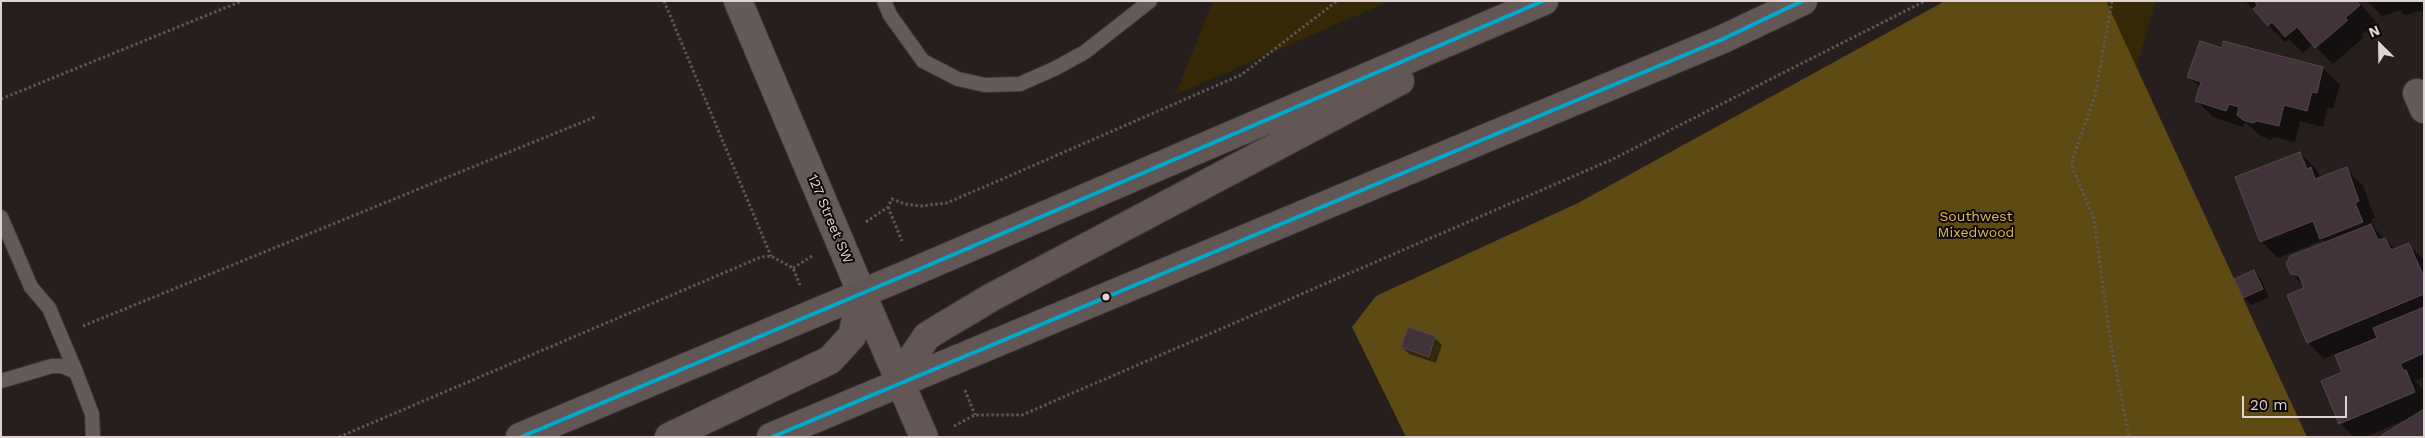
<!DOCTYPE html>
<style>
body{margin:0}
#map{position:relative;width:2425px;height:438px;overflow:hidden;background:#271e1e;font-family:"Work Sans",sans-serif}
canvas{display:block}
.frame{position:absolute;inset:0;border:2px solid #dfd3d2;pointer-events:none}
.north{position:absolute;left:2355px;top:20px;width:50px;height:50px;-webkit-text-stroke:4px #0e0707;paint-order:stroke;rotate:337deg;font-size:14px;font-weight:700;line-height:20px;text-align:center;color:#dfd3d2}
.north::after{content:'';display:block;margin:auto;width:18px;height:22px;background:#dfd3d2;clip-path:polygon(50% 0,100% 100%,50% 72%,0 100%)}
.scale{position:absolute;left:2242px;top:396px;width:105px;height:22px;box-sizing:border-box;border:2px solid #dfd3d2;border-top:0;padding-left:6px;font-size:15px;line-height:18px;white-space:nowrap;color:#dfd3d2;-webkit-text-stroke:4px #0e0707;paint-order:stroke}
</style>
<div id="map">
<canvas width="2425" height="438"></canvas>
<div class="frame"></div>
<div class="north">N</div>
<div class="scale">20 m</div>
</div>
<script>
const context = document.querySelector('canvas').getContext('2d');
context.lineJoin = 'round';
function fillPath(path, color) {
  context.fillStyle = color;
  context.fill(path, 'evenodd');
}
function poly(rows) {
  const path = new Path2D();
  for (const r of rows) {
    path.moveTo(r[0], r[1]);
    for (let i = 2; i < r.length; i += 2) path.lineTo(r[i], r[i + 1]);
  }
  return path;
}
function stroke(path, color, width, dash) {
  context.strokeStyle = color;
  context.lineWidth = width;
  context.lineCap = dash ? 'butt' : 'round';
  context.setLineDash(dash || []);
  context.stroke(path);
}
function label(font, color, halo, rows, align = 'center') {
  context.font = font + ' "Work Sans",sans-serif';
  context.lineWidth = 4;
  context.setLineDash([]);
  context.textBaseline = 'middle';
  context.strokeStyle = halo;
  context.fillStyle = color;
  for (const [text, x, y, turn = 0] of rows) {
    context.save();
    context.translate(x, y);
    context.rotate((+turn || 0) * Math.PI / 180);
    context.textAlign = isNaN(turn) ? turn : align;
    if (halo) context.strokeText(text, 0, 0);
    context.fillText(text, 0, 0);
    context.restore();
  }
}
fillPath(poly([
 [1213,1,1390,1,1175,95],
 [2106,1,2156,1,2136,68]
]), '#342807');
fillPath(poly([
 [1945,1,2106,1,2307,437,1406,437,1352,327,1376,296,1578,203]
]), '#5e4b14');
fillPath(poly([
 [2245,1,2358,1,2376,22,2361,35,2363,38,2333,64,2313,44,2303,53,2289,39,2285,42],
 [2367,1,2424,1,2424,10,2405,15,2401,10,2382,16],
 [2223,50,2323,68,2340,85,2333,109,2328,107,2323,127,2300,121,2295,142,2274,137,2270,140,2261,136,2245,122,2243,127,2213,117,2197,101,2201,88,2189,77],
 [2300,153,2317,170,2321,179,2346,169,2363,186,2375,218,2371,219,2375,229,2396,250,2408,244,2424,260,2424,377,2415,381,2424,391,2424,437,2405,420,2365,437,2354,437,2340,423,2343,373,2335,354,2324,359,2308,342,2306,289,2292,274,2326,243,2323,240,2278,258,2261,241],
 [2254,272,2261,279,2269,297,2251,305,2244,298,2236,280],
 [1408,329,1435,338,1442,345,1436,363,1409,354,1402,347]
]), '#0007');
const building = poly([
 [2254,1,2357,1,2360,5,2345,18,2348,20,2315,48,2297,27,2285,37,2272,22,2268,26,2253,9,2257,5,2254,1],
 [2200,41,2222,48,2223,41,2323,67,2317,93,2312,92,2307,111,2284,105,2279,126,2257,121,2253,123,2243,120,2237,115,2239,107,2229,104,2226,111,2195,101,2201,82,2187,77,2200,41],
 [2300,152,2307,169,2311,167,2315,179,2347,167,2359,201,2355,203,2363,222,2320,239,2313,221,2260,242,2235,177,2300,152],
 [2371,224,2378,240,2385,238,2391,250,2409,243,2424,277,2424,294,2307,343,2287,295,2304,288,2299,276,2291,274,2286,264,2290,256,2371,224],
 [2254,270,2263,289,2243,298,2234,279,2254,270],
 [2424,307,2424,353,2400,364,2404,371,2406,370,2415,392,2339,424,2321,381,2342,372,2335,355,2377,338,2373,328,2424,307],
 [1408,327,1435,336,1429,357,1401,347,1408,327],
 [2424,409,2424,437,2379,437,2424,409]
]);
fillPath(building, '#423239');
stroke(building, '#51494b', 1);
const lane = poly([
 [884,1,890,15,923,61,958,79,985,85,1020,84,1056,68,1085,52,1150,1],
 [1,217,31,287,49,308,76,372],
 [1,381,52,366,62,366,76,372,92,414,93,437]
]);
const street = poly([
 [738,1,862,294],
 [2417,93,2424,109]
]);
const secondary = poly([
 [862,294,924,437],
 [900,382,914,355,927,336,940,328,992,297,1400,81],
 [520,437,915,271,1544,1],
 [669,437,830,360,852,336,862,294],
 [771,437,1723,39,1803,1]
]);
stroke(lane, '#413939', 16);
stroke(street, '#413939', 30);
stroke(secondary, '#413939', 30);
stroke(poly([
 [664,1,771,256],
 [2112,1,2095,96,2072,160,2073,169,2094,219,2111,344,2129,437],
 [1,99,242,1],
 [888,207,902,241],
 [866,222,888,207,892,199,905,204,920,206,947,203,1241,75,1337,1],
 [793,268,812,256],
 [83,326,595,117],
 [965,390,975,415],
 [954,426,975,415,1022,415,1611,160,1925,1],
 [339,437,761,257,771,256,793,268,800,285]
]), '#5e5756', 3, [2.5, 2.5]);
stroke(lane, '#635b5a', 14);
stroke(street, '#635b5a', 28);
stroke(secondary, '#625755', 28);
stroke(poly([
 [521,437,915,271,1543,1],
 [772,437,1723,39,1802,1]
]), '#00a9ce', 4);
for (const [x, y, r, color] of [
 [1106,297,4.5,"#dfd3d2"]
]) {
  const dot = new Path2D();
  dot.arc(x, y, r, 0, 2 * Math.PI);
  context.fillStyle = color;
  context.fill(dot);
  stroke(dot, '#0e0707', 2);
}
label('14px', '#e3bb4e', '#0e0707', [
 ["Southwest",1976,217],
 ["Mixedwood",1976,233]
]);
label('14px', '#dfd3d2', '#0e0707', [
 ["127 Street SW",830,219,67]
]);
</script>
